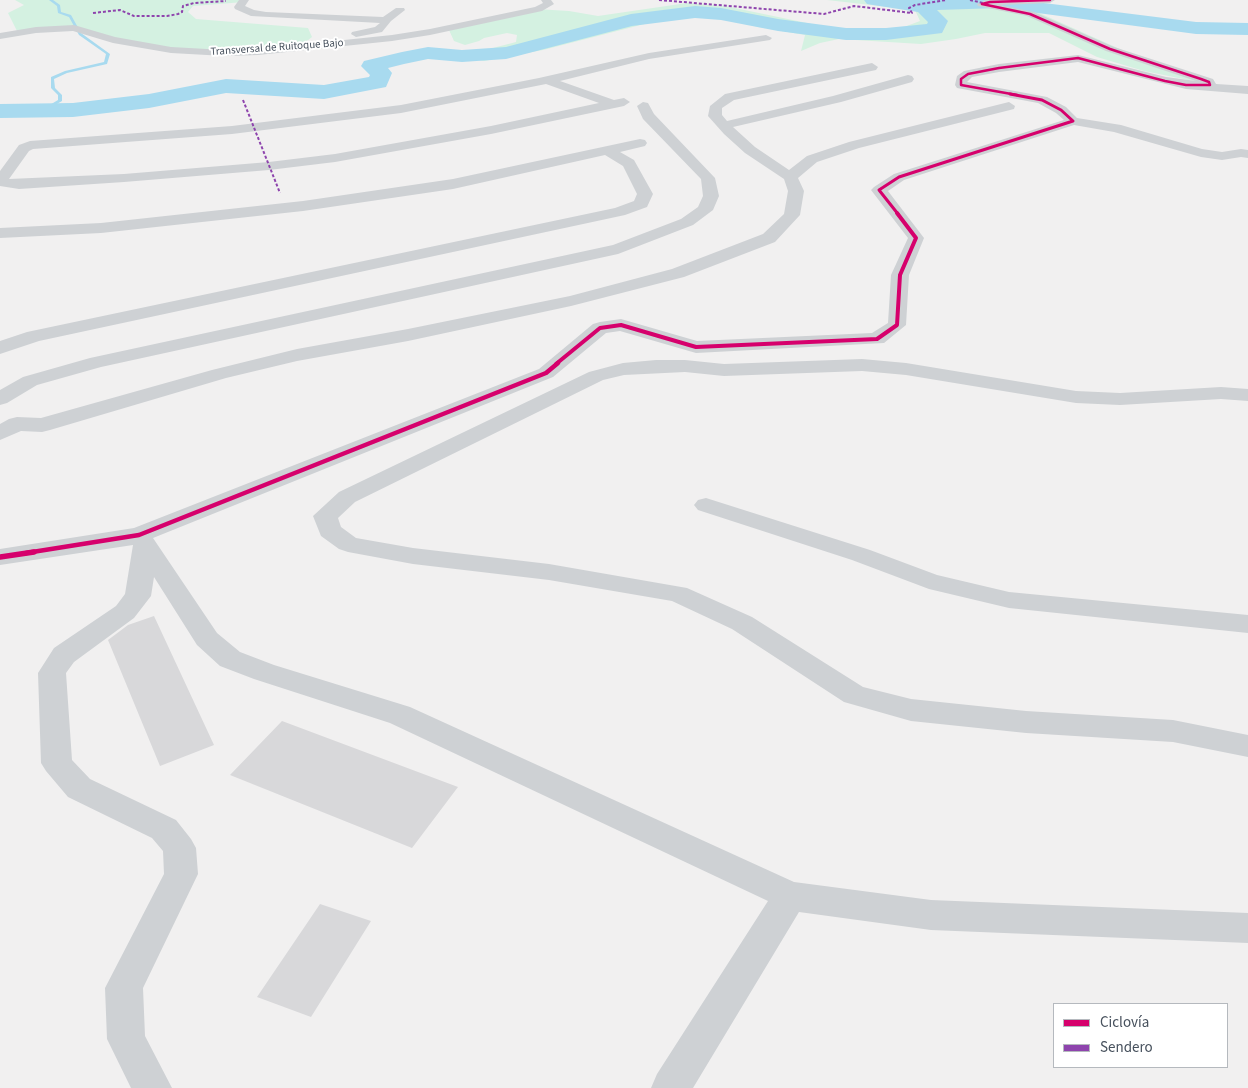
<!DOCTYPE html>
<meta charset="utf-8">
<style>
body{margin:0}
#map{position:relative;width:1248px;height:1088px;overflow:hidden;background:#f1f0f0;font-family:"Source Sans 3",sans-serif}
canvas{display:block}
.legend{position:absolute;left:1053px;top:1003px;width:175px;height:65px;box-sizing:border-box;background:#fff;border:1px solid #b5b9be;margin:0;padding:6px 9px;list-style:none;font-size:15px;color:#47515d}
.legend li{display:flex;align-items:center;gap:10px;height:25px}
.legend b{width:25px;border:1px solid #b5b9be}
</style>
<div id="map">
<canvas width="1248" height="1088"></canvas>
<ul class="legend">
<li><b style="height:6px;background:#d6006c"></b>Ciclovía</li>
<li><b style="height:6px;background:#8e44ad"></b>Sendero</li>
</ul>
</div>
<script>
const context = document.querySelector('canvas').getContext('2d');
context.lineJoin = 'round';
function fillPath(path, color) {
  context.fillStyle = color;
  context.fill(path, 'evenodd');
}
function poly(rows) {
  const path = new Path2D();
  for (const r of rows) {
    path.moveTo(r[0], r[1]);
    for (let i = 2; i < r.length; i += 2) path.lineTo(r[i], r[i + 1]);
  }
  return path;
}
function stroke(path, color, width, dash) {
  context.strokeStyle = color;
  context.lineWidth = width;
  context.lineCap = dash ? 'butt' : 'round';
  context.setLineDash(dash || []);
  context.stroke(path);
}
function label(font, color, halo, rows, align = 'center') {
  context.font = font + ' "Source Sans 3",sans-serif';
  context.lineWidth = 4;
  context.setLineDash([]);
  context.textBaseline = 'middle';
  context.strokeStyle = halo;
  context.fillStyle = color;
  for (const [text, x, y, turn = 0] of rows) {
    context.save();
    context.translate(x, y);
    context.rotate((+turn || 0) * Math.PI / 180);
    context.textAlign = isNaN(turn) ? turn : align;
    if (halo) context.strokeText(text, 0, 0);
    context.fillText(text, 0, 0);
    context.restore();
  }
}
fillPath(poly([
 [15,0,243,0,244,2,193,6,188,12,196,19,308,28,312,37,298,48,255,52,168,50,78,29,18,33,8,13,24,5],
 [827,0,982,0,986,5,1037,12,1176,74,1204,80,1213,85,1144,71,1097,57,1049,33,985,33,956,39,921,44,839,39,820,43,801,51,805,35,758,27,717,16,660,20,543,50,484,61,462,56,516,42,517,35,507,33,484,38,479,41,465,45,454,41,449,30,536,9,569,11,598,16,687,3,730,7,831,28,878,30,904,27,920,21,915,10]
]), '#d4f1e1');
fillPath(poly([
 [49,0,53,0,60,5,61,12,71,15,81,33,110,54,107,64,67,73,54,79,55,88,62,95,62,101,50,108,32,111,30,110,31,109,48,106,58,100,58,95,51,88,51,77,65,71,104,62,106,54,79,35,69,17,58,13,57,6,49,0]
]), '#a8daef');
fillPath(poly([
 [864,0,1020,0,1196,22,1248,23,1248,35,1196,34,1000,8,937,10,948,21,942,33,886,40,846,40,778,31,721,20,695,18,632,26,506,59,462,62,428,59,404,64,388,68,392,73,386,87,324,99,226,93,149,108,73,117,0,118,0,104,73,103,149,94,226,79,324,85,369,77,370,75,361,66,364,61,402,52,428,47,462,50,506,47,631,14,695,6,721,8,778,19,846,28,886,28,927,24,928,22,918,12,873,5,867,4,864,0]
]), '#a8daef');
fillPath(poly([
 [154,616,214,745,160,766,108,640,128,625],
 [282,721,458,787,412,848,230,775],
 [320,904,371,921,311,1017,257,997]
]), '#d8d8da');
fillPath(poly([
 [239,0,249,0,245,6,254,10,266,12,383,17,396,8,404,8,405,10,391,21,382,32,356,37,351,34,352,32,375,27,380,23,251,16,235,9,234,7,239,0],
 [541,0,551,0,554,4,542,11,430,35,392,41,258,55,225,56,171,53,113,43,73,31,36,33,0,39,0,33,36,27,74,25,115,37,171,47,225,50,258,49,392,35,430,29,535,7,543,3,541,0],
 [986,0,1055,0,1050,3,1000,5,1034,12,1114,47,1213,79,1216,84,1248,86,1248,94,1186,89,1078,62,999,72,972,77,967,82,1047,97,1066,107,1077,118,1121,125,1202,149,1222,152,1241,149,1248,150,1248,158,1241,157,1222,160,1201,157,1114,132,1074,125,904,180,888,191,924,238,909,275,906,325,884,343,696,353,620,331,606,333,553,377,153,538,217,633,240,652,274,665,410,707,794,882,931,900,1248,913,1248,943,931,930,799,912,693,1088,651,1088,657,1074,768,901,390,723,254,679,220,666,197,645,154,577,151,596,134,618,74,662,66,673,72,760,90,779,176,820,191,839,196,848,198,874,143,988,145,1036,172,1088,131,1088,107,1039,105,988,164,874,163,851,152,838,68,797,46,771,41,763,38,673,54,648,116,606,125,594,133,545,0,565,0,549,134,528,539,369,593,324,600,322,621,319,697,341,872,333,888,323,891,275,908,238,871,190,874,187,894,174,1064,120,1056,113,1038,103,957,88,955,85,957,76,964,71,999,64,1078,55,1166,77,1196,81,1106,51,1027,16,978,6,977,4,986,0],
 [766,35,772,38,770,40,649,59,560,81,614,100,624,98,630,102,624,106,491,134,335,162,269,170,124,182,19,189,0,186,0,171,19,145,30,141,232,126,401,105,539,78,649,53,766,35],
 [546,84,599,103,491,126,335,154,269,162,124,174,9,179,29,151,33,149,232,134,401,113,546,84],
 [872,63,878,67,876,70,734,100,722,108,722,115,727,121,833,96,908,75,912,76,914,79,912,82,841,102,733,127,755,147,789,170,807,156,849,142,1009,102,1015,106,1014,109,859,148,817,162,798,178,804,191,800,215,775,242,684,277,571,306,408,341,297,361,226,378,50,430,42,432,21,431,0,440,0,424,9,419,17,417,41,418,212,370,297,349,408,329,570,296,672,269,763,234,784,214,788,191,784,179,745,153,724,134,708,116,710,106,725,94,872,63],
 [643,102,648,103,654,114,715,178,719,196,713,210,693,225,618,254,101,367,37,385,7,403,0,405,0,390,23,377,90,358,613,245,681,219,698,207,703,196,701,179,643,119,637,106,643,102],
 [640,139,645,140,647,143,645,146,620,152,634,160,653,194,647,207,625,215,39,341,0,354,0,341,27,332,615,208,634,201,637,194,623,166,605,155,453,189,303,211,101,233,0,238,0,228,101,223,303,201,453,179,640,139],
 [862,359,906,363,1076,391,1120,393,1221,387,1248,389,1248,401,1221,399,1120,405,1076,403,906,375,862,371,724,376,685,372,624,375,603,380,355,502,338,518,341,527,356,538,413,548,549,564,687,588,752,617,863,687,911,699,1026,711,1173,720,1248,735,1248,757,1173,742,1026,733,911,721,844,702,732,629,672,601,549,580,413,564,348,552,339,549,321,536,313,516,339,492,589,372,623,363,656,360,685,360,724,364,862,359],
 [706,498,870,550,937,575,1009,592,1248,615,1248,633,1009,608,929,589,852,560,698,510,694,505,698,500,706,498]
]), '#ced1d4');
stroke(poly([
 [659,0,824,14,854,6,912,13,909,8,915,5,946,0],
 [970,0,983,3],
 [93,13,120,10,134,16,167,16,178,14,182,12,183,6,194,3,226,1],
 [243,100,280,193]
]), '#8e44ad', 2, [3, 2]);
stroke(poly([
 [1017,95,961,85,961,79,968,74,999,68,1078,58,1165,81,1186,85,1210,85,1209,82,1201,79,1110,49,1030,14,982,4,990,2,1050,0]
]), '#d6006c', 2.5);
stroke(poly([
 [898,214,879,190,899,177,1073,121,1061,110,1042,100,1010,94]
]), '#d6006c', 3);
stroke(poly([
 [556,364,600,328,621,325,696,347,877,339,897,325,900,275,916,238,897,213]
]), '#d6006c', 4);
stroke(poly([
 [26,553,139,535,546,373,558,363]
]), '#d6006c', 4.5);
stroke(poly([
 [0,557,34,552]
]), '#d6006c', 5.5);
label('11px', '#47515d', '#fff', [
 ["Transversal de Ruitoque Bajo",277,48,-4]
]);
</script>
